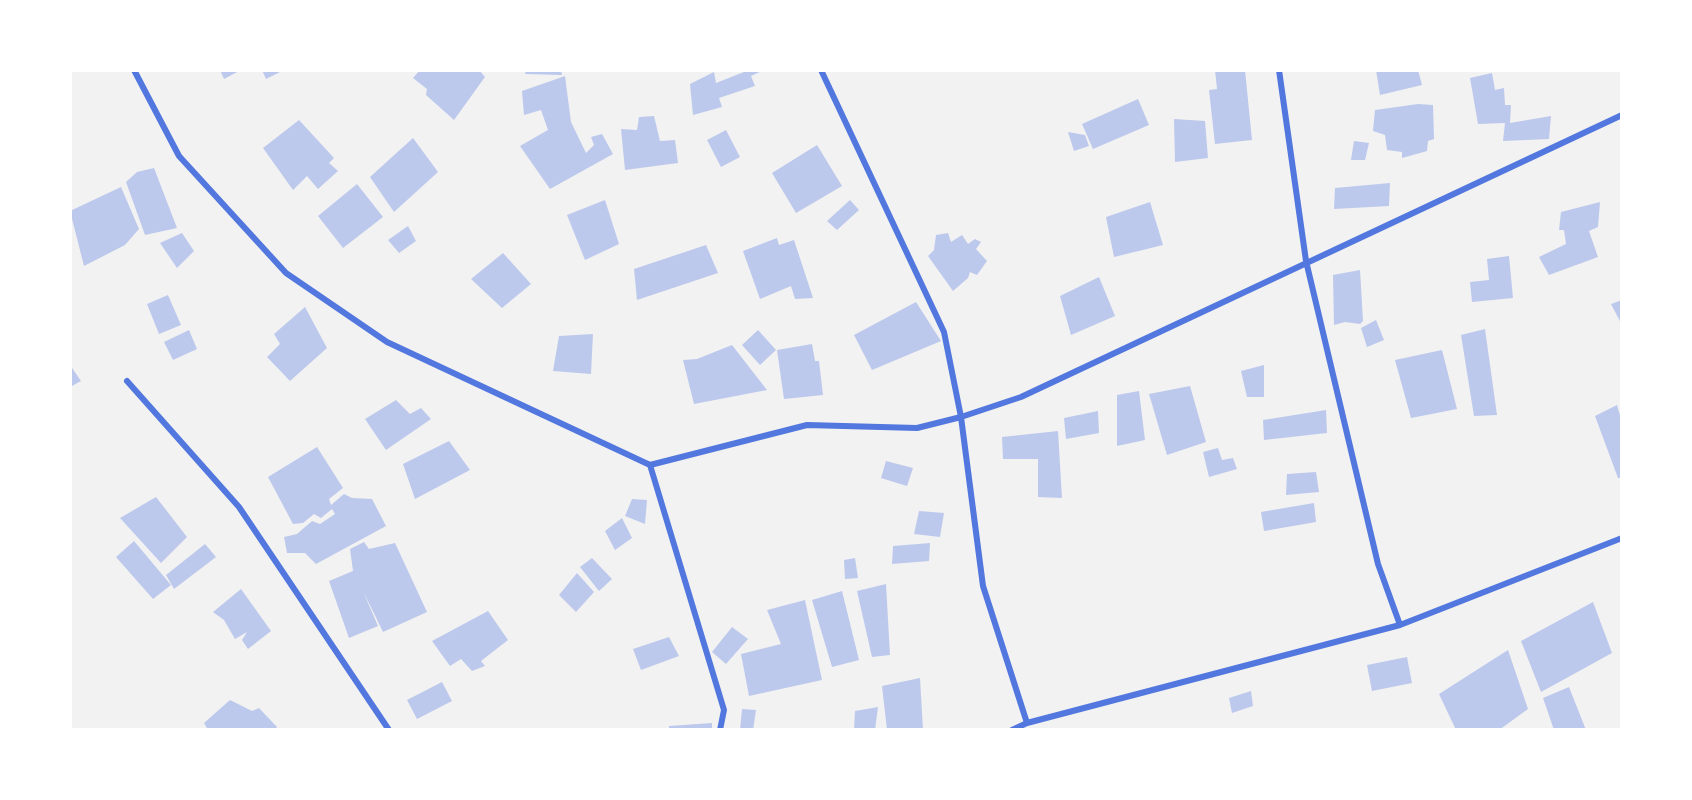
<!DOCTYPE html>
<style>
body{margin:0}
#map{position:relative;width:1692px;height:800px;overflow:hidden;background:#f2f2f2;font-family:"Titillium Web",sans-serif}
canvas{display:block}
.frame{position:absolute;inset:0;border:72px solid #fff;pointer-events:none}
</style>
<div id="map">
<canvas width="1692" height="800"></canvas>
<div class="frame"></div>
</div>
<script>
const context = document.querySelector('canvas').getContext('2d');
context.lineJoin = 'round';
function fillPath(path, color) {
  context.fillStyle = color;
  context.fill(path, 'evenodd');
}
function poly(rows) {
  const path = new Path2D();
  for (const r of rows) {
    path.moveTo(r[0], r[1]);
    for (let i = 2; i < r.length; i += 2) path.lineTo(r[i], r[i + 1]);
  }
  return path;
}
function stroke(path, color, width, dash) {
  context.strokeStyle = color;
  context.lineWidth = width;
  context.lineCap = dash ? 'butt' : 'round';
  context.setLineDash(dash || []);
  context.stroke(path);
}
fillPath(poly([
 [220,70,241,70,224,79],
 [262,70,284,70,266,79],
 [420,70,479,70,485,77,454,120,426,95,427,89,413,78],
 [526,70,561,70,562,75,525,74],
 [749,70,764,70,751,76,755,86,719,98,722,107,693,115,690,84,714,72,716,83],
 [1215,70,1245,70,1252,140,1215,144,1209,90,1217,89],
 [1376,70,1418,70,1422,85,1380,95],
 [1492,73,1495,90,1504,88,1505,105,1511,105,1510,123,1551,116,1549,139,1503,141,1505,123,1478,124,1470,78],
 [565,76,571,122,586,153,594,145,591,137,602,134,613,154,550,189,520,146,548,130,541,110,524,115,522,91],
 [1138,99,1149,125,1093,149,1082,124],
 [1418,104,1433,105,1434,139,1428,141,1427,151,1402,158,1402,152,1387,150,1385,135,1373,131,1375,110],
 [654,116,660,141,675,140,678,163,625,170,621,129,637,130,639,117],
 [1174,119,1205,121,1208,158,1175,162],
 [299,120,334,158,329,163,338,171,318,189,307,176,293,190,263,148],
 [726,130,740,157,721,167,707,140],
 [1068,132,1085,135,1089,146,1074,151],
 [413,138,438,172,394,212,370,177],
 [1354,141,1369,143,1365,160,1351,160],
 [817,145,842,186,796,213,772,173],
 [154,168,177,228,145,235,126,182,137,172],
 [1390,183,1389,206,1334,209,1335,188],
 [357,184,383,217,343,248,318,216],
 [121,187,139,229,125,245,84,266,70,211],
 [605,200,619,244,585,260,567,215],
 [850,200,859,210,837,230,827,221],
 [1150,202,1163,245,1114,257,1106,217],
 [1600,202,1598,227,1589,231,1598,257,1549,275,1539,257,1566,244,1564,230,1559,230,1561,212],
 [408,226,416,241,399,253,388,240],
 [182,233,194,251,177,268,160,243],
 [948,233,951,242,962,235,968,244,975,239,981,242,976,249,987,261,977,275,970,272,968,278,953,291,928,256,934,250,936,235],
 [777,238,779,245,794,240,813,298,795,299,791,286,760,299,743,251],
 [706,245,718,273,637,300,634,269],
 [503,253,531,284,502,308,471,279],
 [1509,256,1513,298,1472,302,1470,282,1489,280,1487,259],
 [1360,270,1363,321,1360,324,1345,322,1334,325,1333,275],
 [1099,277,1115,316,1071,335,1060,296],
 [168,295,181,325,159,334,147,304],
 [1622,300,1622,325,1611,304],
 [916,302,941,341,872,370,854,335],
 [305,307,327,348,290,381,267,357,280,344,274,334],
 [1376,320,1384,340,1367,347,1361,328],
 [1485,329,1497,415,1474,416,1461,335],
 [189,330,197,349,173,360,164,342],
 [758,330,776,350,760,365,742,345],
 [593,334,591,374,553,371,559,336],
 [812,344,815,361,819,361,823,395,784,399,777,350],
 [732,345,767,390,694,404,683,360,697,359],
 [1442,350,1457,409,1411,418,1395,360],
 [70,365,81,381,70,387],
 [1264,365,1264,397,1247,397,1241,371],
 [1190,386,1206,442,1167,455,1149,394],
 [1139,391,1145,440,1117,446,1117,395],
 [396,400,410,414,421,408,431,419,386,450,365,419],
 [1617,405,1622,422,1622,478,1618,478,1595,416],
 [1326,410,1327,433,1264,440,1263,420],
 [1098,411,1099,433,1066,439,1064,418],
 [1058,431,1062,498,1038,497,1038,459,1003,459,1002,437],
 [449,441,470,470,415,499,403,464],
 [317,447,343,488,329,499,331,505,344,494,352,498,372,499,386,526,316,564,305,553,287,553,284,537,297,534,312,521,320,524,335,514,332,509,321,518,314,514,303,523,293,524,268,477],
 [1218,448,1222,460,1233,458,1237,469,1209,477,1203,452],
 [886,461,913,468,907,486,881,478],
 [1316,472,1319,492,1286,495,1287,474],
 [156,497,187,537,161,563,120,518],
 [632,499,647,500,645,524,625,516],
 [1314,503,1316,522,1264,531,1261,512],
 [919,511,944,513,940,537,914,534],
 [622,518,632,538,615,550,605,531],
 [134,541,171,585,153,599,116,557],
 [364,542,369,549,395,543,427,612,383,632,363,591,378,626,349,638,329,581,353,571,350,549],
 [930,543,929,561,892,564,893,546],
 [205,544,216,557,174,589,166,575],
 [592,558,612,579,599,591,580,567],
 [855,558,858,578,845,579,844,560],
 [577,573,594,592,576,612,559,595],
 [886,584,890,655,872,657,857,591],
 [241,589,271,631,248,649,242,640,247,632,235,639,224,620,213,612],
 [842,591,859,660,832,667,812,600],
 [805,600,822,680,749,696,741,654,781,644,767,610],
 [1593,602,1612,653,1541,692,1521,641],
 [488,611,508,640,481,661,485,666,472,671,461,659,450,666,432,641],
 [732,627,748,639,726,664,712,652],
 [669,637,679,656,641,670,633,649],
 [1508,650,1528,709,1499,730,1456,730,1439,694],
 [1407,657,1412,683,1372,691,1367,665],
 [920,678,923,730,887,730,882,686],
 [442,682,452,701,417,719,407,700],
 [1569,687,1586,730,1554,730,1543,698],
 [1251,691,1253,706,1232,713,1229,698],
 [230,700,252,711,259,708,277,727,275,730,208,730,204,723],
 [878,707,875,730,854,730,855,711],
 [742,709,756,710,753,730,740,730],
 [712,723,712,730,669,730,669,726]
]), '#bdc9ec');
stroke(poly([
 [134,70,179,156,286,273,387,342,650,465,807,425,917,428,961,417,1021,397,1622,115],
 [821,70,944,332,961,417,983,586,1027,723],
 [1279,70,1306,261,1378,564,1400,625],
 [127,381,239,507,389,730],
 [650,465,724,710,720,730],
 [1012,730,1027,723,1400,625,1622,538]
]), '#5277de', 6);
</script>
